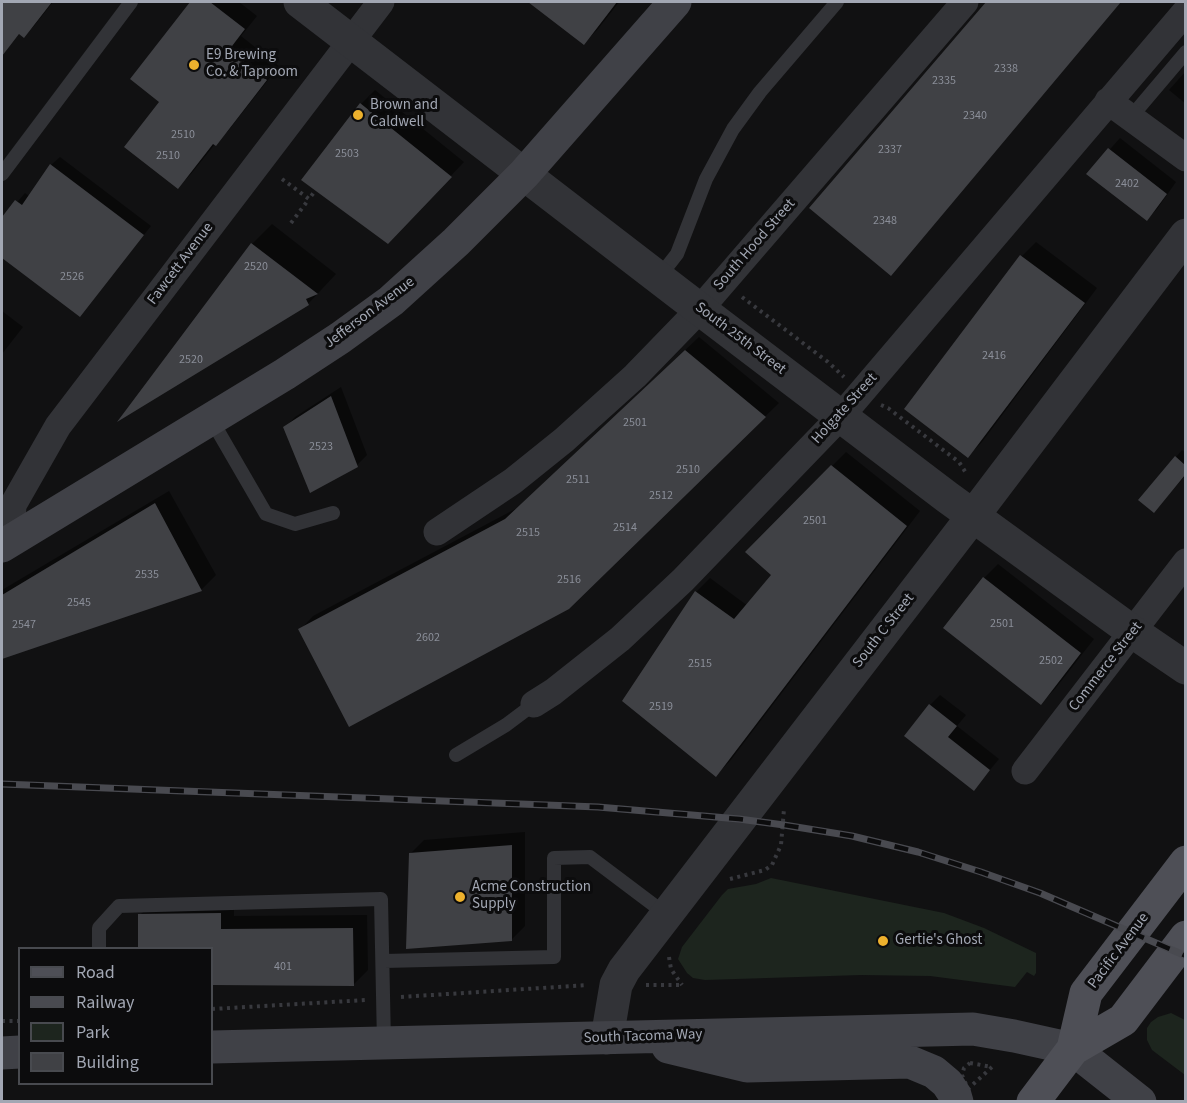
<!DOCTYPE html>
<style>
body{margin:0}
#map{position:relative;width:1187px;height:1103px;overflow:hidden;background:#111112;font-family:"Source Sans 3",sans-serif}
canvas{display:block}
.frame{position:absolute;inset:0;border:3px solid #a2a7b3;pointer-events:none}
.legend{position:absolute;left:18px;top:947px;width:195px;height:138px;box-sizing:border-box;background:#0c0c0d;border:2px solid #484a4f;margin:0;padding:8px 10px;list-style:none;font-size:18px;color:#a2a7b3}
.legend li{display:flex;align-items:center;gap:12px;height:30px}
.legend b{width:30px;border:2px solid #484a4f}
</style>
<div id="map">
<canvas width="1187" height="1103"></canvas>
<div class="frame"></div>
<ul class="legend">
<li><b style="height:8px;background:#4e4f56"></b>Road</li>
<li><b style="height:8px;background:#494a50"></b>Railway</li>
<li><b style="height:16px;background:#1d251e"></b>Park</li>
<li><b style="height:16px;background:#404145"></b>Building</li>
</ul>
</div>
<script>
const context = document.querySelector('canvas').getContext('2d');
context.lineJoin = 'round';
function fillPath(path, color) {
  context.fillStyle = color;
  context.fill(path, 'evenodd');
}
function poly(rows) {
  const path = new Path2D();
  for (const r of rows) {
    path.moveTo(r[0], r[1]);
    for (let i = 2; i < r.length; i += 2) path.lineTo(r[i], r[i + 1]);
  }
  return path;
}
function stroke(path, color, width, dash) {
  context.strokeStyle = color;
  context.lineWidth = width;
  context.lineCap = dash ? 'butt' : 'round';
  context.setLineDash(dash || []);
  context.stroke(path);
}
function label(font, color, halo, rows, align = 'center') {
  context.font = font + ' "Source Sans 3",sans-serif';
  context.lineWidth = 6;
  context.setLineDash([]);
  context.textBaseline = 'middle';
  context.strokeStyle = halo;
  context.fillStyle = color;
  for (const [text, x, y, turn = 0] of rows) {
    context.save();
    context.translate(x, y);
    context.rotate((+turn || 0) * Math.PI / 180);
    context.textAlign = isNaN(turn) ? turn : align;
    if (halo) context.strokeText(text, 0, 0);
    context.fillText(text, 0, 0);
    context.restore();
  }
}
fillPath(poly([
 [771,878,944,913,984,928,1036,953,1036,973,1034,976,1027,972,1015,987,930,976,861,975,705,980,693,978,687,973,678,959,682,947,722,895,728,889,756,884],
 [1171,1013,1185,1020,1185,1075,1152,1050,1147,1040,1147,1028,1151,1022,1158,1017]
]), '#1d251e');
fillPath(poly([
 [2,2,53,2,34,26,24,36,20,33,2,54],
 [192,2,239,2,257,16,241,36,279,66,228,131,215,144,191,174,178,187,161,101,132,79],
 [530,2,619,2,598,29,584,43],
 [988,2,1121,2,904,260,890,274,812,208],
 [1186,71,1186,104,1169,90],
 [375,90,464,162,401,228,361,104],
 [1120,138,1176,182,1157,209,1147,219,1088,174],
 [60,157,151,226,80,315,2,256,2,220,25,193,29,196,51,165],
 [272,224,336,274,308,304,252,244],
 [1036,242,1097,288,982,442,968,456,906,409,1022,256],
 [2,311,23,327,2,354],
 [699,337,779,403,568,608,300,630,313,616,521,506],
 [341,387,367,455,357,465,285,428,295,417],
 [1182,450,1186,453,1186,475,1154,511,1176,457],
 [846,452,920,511,730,761,716,775,624,700,696,592,710,578,748,606,773,575,747,552],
 [169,491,216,575,202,589,2,657,2,590],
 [998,564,1094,639,1055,689,1041,703,945,628,984,578],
 [940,695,966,715,957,726,999,759,974,789,930,705],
 [525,832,525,926,511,940,410,854,424,840],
 [234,900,234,916,367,915,368,970,354,984,212,983,212,948,139,948,140,915,154,901]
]), '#0007');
fillPath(poly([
 [2,2,52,2,24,38,19,34,2,56],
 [190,2,210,2,245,29,229,50,267,80,216,146,213,144,178,189,124,147,159,102,130,79],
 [528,2,617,2,584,45],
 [986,2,1121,2,891,276,809,208],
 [360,103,452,177,388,244,301,180],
 [1108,148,1167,194,1147,221,1086,174],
 [50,164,144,235,80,317,2,258,2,217,15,200,22,205],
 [251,243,318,294,306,299,309,305,117,422],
 [1020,255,1085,303,968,458,904,409],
 [685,350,766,417,569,609,349,727,298,629,505,519],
 [331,396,358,467,310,493,283,427],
 [1175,456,1185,465,1185,475,1154,513,1138,500],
 [831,465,907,526,716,777,622,701,695,591,734,619,771,575,745,552],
 [155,503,202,591,2,659,2,595],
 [983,577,1081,653,1041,705,943,628],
 [929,704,957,726,948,737,990,770,974,791,904,736],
 [512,845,512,941,406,949,409,853],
 [221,913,221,929,353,928,354,986,212,985,212,948,138,948,138,914]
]), '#404145');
stroke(poly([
 [282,179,309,199,315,191],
 [291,223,309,199],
 [742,297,828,362,844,377],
 [881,405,888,408,959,462,966,473],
 [730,879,765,870,772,865,781,845,784,809],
 [669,957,671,969,682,985],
 [646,985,681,985],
 [401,997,588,985],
 [212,1009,366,1000],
 [2,1021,20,1021],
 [970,1063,992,1067,968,1089,962,1075,964,1068,970,1063]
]), '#38393e', 4, [3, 4.5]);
stroke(poly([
 [1131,117,1186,52],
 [2,174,131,2],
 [659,277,677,254,706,179,733,129,760,92,837,2],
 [211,419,266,514,295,524,333,513],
 [456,755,506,725,534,704],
 [99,948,99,928,119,906,381,899,384,1043],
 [384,961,554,957,554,858,590,857,667,915]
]), '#323337', 14);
stroke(poly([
 [1108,101,1186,158],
 [437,532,513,481,564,440,635,376,700,309,965,2],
 [11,541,13,505,58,426,381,2],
 [534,704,553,692,620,639,683,580,842,415,1186,11],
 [1025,771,1186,562]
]), '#323337', 27);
stroke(poly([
 [300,2,681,295,947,497,1133,632,1186,668],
 [607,1038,616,985,624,970,973,516,1186,235]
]), '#323337', 33);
stroke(poly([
 [2,546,285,374,340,338,391,301,456,242,524,174,675,2],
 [212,1047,973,1029,1014,1036,1073,1049,1140,1102],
 [668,1047,747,1066,910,1062,934,1072,947,1083,955,1095,957,1102],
 [2,1053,20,1052]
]), '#404147', 33);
stroke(poly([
 [1073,1049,1086,993,1186,862],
 [1033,1102,1073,1049,1123,1020,1186,937]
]), '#4e4f56', 33);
const rail = poly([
 [2,784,598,807,739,819,784,825,852,836,918,852,981,872,1040,893,1186,956]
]);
stroke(rail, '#494a50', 7);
stroke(rail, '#0c0c0d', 4.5, [14]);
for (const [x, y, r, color] of [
 [194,65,6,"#edb12d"],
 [358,115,6,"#edb12d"],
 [460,897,6,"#edb12d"],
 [883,941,6,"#edb12d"]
]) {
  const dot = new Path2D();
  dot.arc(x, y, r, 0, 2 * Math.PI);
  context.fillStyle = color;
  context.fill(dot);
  stroke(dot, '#0c0c0d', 2);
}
label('12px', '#8a8e98', null, [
 ["2338",1006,69],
 ["2335",944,81],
 ["2340",975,116],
 ["2510",183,135],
 ["2337",890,150],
 ["2503",347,154],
 ["2510",168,156],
 ["2402",1127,184],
 ["2348",885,221],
 ["2520",256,267],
 ["2526",72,277],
 ["2416",994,356],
 ["2520",191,360],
 ["2501",635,423],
 ["2523",321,447],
 ["2510",688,470],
 ["2511",578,480],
 ["2512",661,496],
 ["2501",815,521],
 ["2514",625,528],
 ["2515",528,533],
 ["2535",147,575],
 ["2516",569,580],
 ["2545",79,603],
 ["2501",1002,624],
 ["2547",24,625],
 ["2602",428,638],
 ["2502",1051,661],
 ["2515",700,664],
 ["2519",661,707],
 ["401",283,967]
]);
label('15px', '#a2a7b3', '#0c0c0d', [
 ["E9 Brewing",206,56],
 ["Co. & Taproom",206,73],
 ["Brown and",370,106],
 ["Caldwell",370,123],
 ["Acme Construction",472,888],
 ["Supply",472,905],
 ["Gertie's Ghost",895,941]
], 'left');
label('15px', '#a2a7b3', '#0c0c0d', [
 ["South Hood Street",755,245,-49],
 ["Fawcett Avenue",181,264,-53],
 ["Jefferson Avenue",370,313,-37],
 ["South 25th Street",740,339,37],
 ["Holgate Street",845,409,-48],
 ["South C Street",884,631,-52],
 ["Commerce Street",1106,667,-52],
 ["Pacific Avenue",1119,951,-53],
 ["South Tacoma Way",643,1037,-2]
]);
</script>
